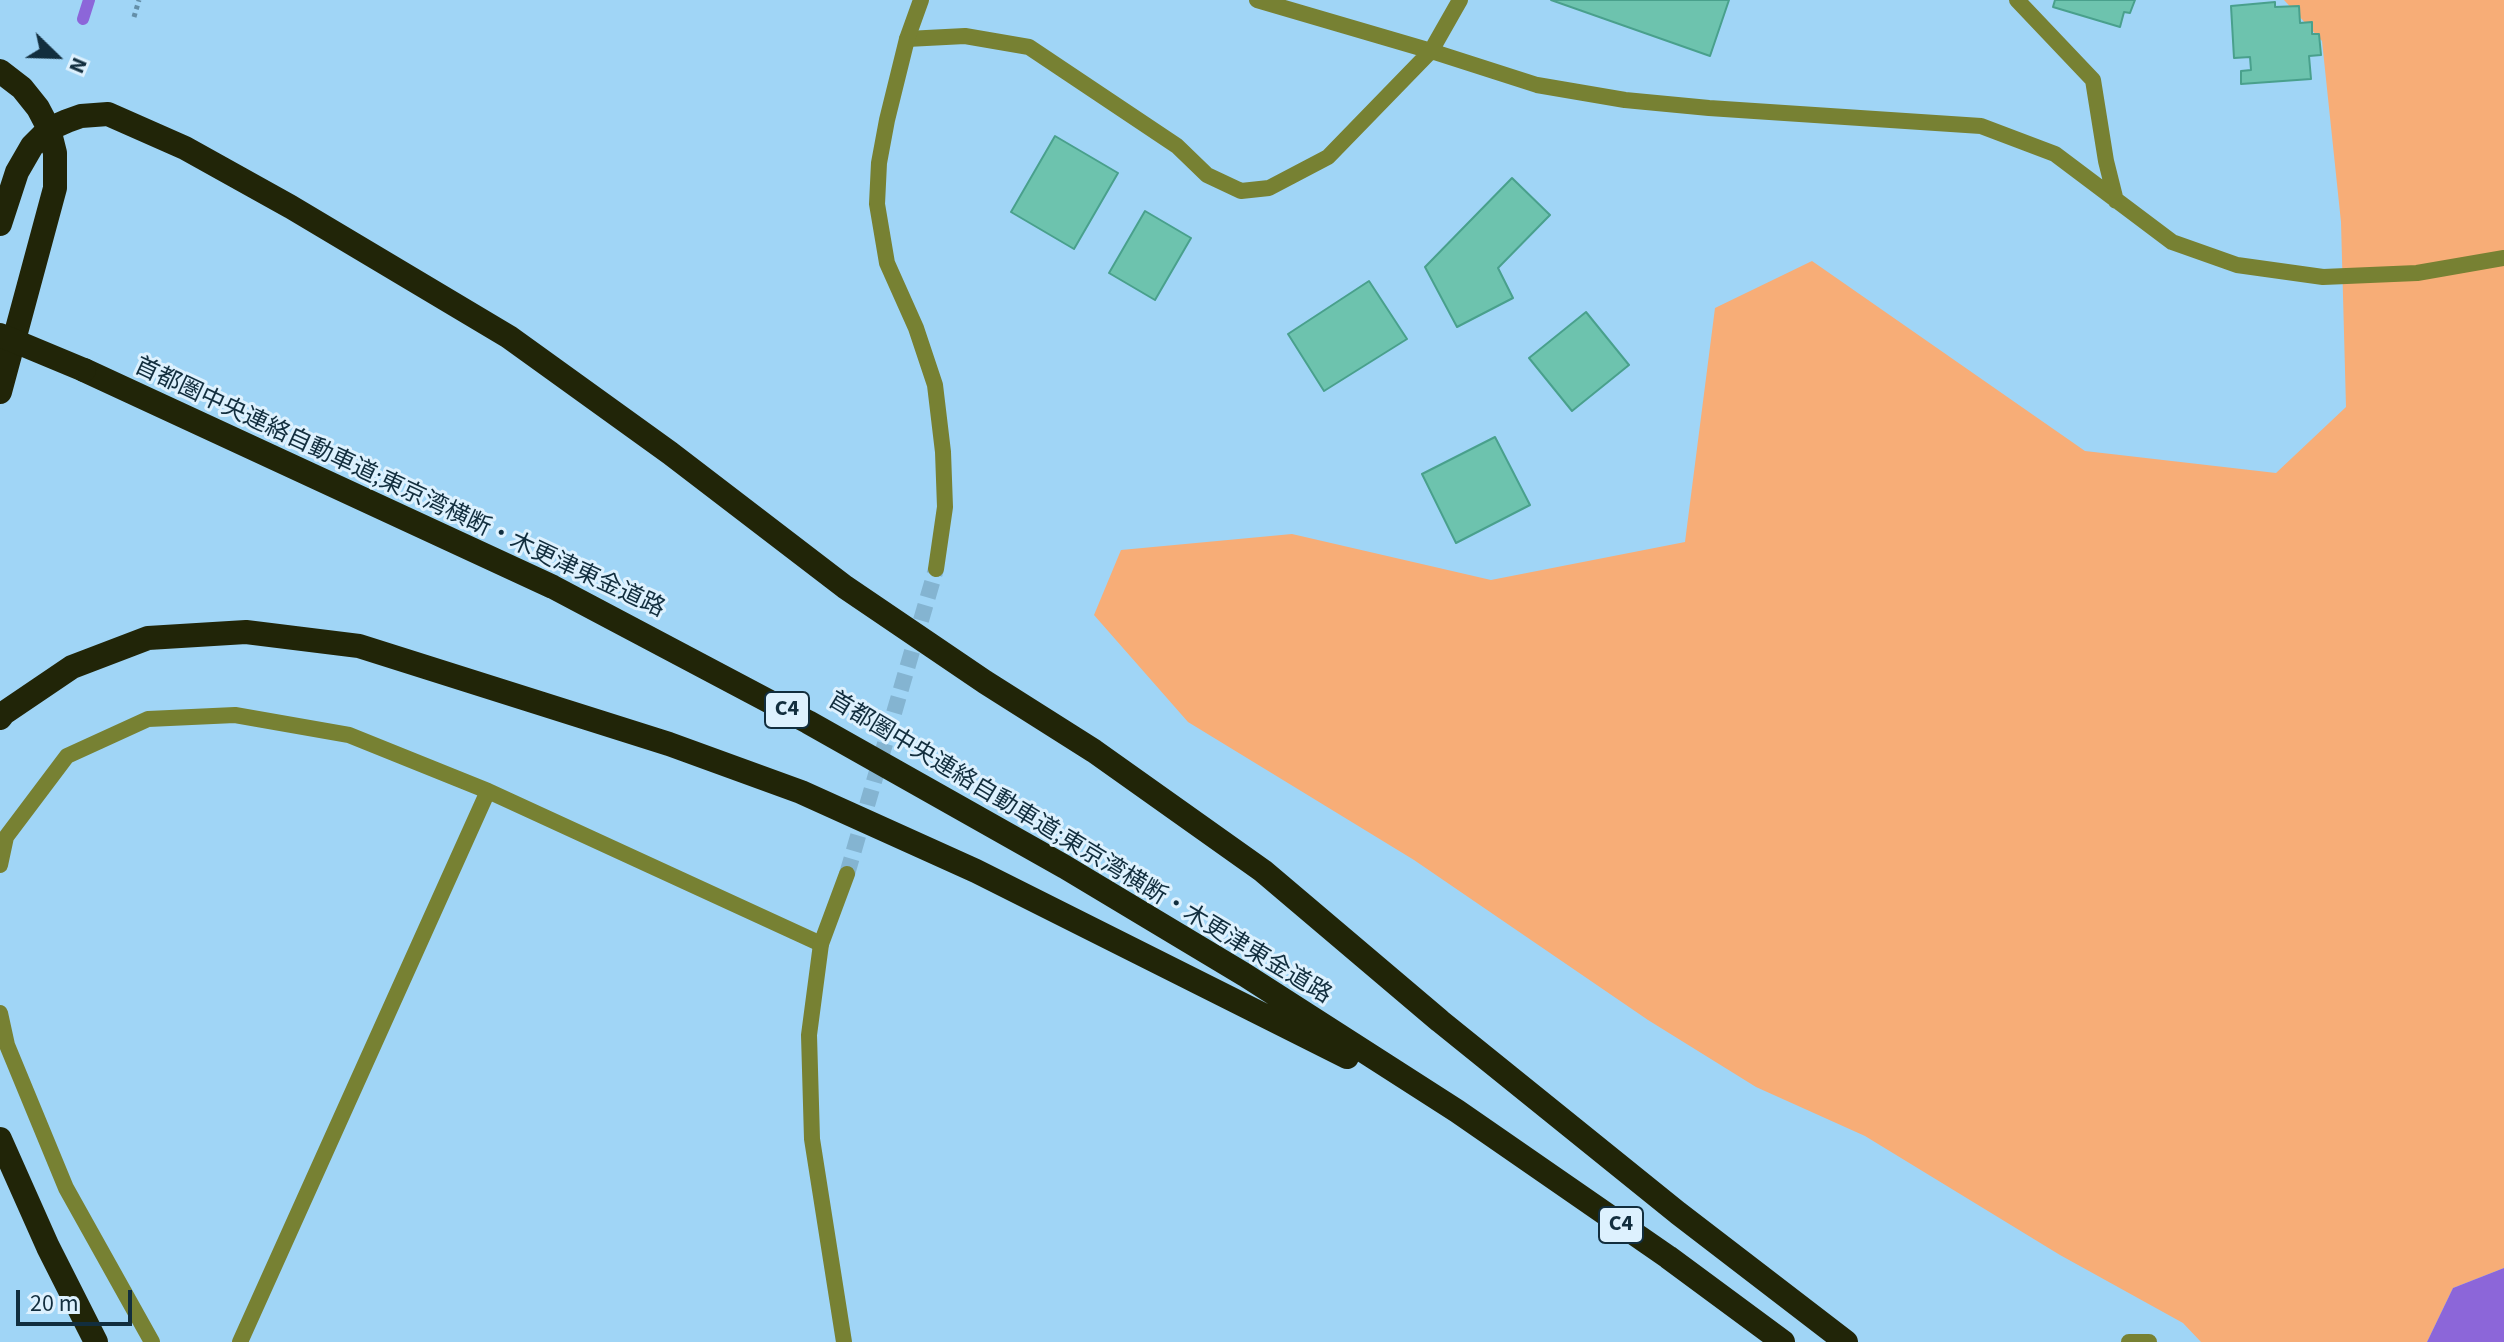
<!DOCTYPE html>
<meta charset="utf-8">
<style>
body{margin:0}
#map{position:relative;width:2504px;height:1342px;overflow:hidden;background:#a0d5f6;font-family:"Source Sans 3",sans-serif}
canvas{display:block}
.north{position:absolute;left:16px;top:16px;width:80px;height:80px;-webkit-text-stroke:6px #ddf1fe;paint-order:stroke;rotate:113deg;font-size:22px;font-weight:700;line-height:32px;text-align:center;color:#122e3e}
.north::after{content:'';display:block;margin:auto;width:28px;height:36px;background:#122e3e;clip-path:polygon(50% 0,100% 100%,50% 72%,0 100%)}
.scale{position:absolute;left:16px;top:1290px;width:116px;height:36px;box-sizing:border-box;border:4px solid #122e3e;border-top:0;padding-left:10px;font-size:24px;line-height:28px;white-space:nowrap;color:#122e3e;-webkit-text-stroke:6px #ddf1fe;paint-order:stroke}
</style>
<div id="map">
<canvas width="2504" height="1342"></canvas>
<div class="north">N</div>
<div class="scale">20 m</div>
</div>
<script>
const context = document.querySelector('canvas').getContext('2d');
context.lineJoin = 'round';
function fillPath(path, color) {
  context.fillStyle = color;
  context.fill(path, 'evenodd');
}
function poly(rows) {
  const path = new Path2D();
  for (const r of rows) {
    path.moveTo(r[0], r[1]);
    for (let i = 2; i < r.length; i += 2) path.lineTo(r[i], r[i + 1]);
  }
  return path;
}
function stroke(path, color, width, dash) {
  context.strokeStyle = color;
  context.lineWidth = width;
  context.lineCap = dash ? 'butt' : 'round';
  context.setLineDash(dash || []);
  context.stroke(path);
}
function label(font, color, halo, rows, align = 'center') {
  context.font = font + ' "Source Sans 3","Noto Sans JP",sans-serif';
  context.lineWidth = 6;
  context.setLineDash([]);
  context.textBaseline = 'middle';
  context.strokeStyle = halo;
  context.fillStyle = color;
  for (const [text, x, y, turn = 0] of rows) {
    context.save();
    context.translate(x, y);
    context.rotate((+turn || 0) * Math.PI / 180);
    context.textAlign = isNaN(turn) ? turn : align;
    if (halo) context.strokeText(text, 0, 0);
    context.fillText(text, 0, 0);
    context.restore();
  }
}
fillPath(poly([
 [2284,0,2504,0,2504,1268,2453,1288,2427,1342,2201,1342,2183,1323,2060,1255,1865,1136,1756,1087,1648,1020,1414,860,1188,722,1094,615,1121,550,1292,534,1491,580,1685,542,1715,308,1812,261,2085,451,2276,473,2346,407,2341,222,2322,41]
]), '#f7ad77');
fillPath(poly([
 [2504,1268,2504,1342,2427,1342,2453,1288]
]), '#8c66d9');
stroke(poly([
 [83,19,89,0]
]), '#8c66d9', 12);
const building = poly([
 [1551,0,1729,0,1710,56,1551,0],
 [2055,0,2135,0,2130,13,2124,12,2120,27,2053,7,2055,0],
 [2275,2,2275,7,2299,6,2300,23,2312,22,2312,34,2319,34,2321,55,2309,56,2311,79,2241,84,2241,71,2251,70,2250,57,2234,58,2231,6,2275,2],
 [1055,136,1118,173,1074,249,1011,212,1055,136],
 [1512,178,1550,215,1498,268,1513,298,1457,327,1425,267,1512,178],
 [1145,211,1191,238,1155,300,1109,273,1145,211],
 [1369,281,1407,339,1324,391,1288,334,1369,281],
 [1586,312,1629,365,1572,411,1529,358,1586,312],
 [1495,437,1530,505,1456,543,1422,474,1495,437]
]);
fillPath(building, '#6dc3ae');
stroke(building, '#49a08c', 2);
stroke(poly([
 [847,874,936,569]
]), '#84b4d1', 16, [16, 8]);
stroke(poly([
 [134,17,139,0]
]), '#648fa9', 5, [4, 4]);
stroke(poly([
 [1257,0,1431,51,1537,85,1625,100,1709,108,1981,126,2055,154,2172,242,2237,265,2323,277,2417,273,2504,258],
 [2017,0,2093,80,2106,161,2116,201],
 [907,39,965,36,1029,47,1177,146,1207,175,1241,191,1269,188,1328,157,1431,51,1460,0],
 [0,865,6,837,67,756,148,719,235,715,349,735,488,791,821,944],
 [0,1013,7,1045,66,1188,152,1342],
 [240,1342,488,791],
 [2129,1342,2149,1342]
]), '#778133', 16);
stroke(poly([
 [921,0,907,39,887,120,879,163,877,204,887,263,916,328,935,385,943,452,945,507,936,569],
 [844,1342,812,1139,809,1035,821,944,847,874]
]), '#778133', 16);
stroke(poly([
 [0,71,22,88,38,108,49,129,55,153,55,188,0,392],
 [0,224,17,172,32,146,49,129,67,121,81,116,108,114,185,148,291,207,509,337,670,453,845,587,985,682,1094,751,1263,871,1440,1021,1678,1213,1846,1342],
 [84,370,553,587,808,722,1065,867,1245,975,1457,1111,1668,1257,1783,1342],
 [0,718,4,713,72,667,148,638,246,632,359,646,669,744,801,792,976,871,1347,1057],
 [0,1139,48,1247,96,1342]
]), '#212508', 24);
stroke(poly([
 [0,335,84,370]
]), '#212508', 24);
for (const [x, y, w] of [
 [787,710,44],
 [1621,1225,44]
]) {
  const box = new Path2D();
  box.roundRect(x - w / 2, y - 18, w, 36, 6);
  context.fillStyle = '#ddf1fe';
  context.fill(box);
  stroke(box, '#122e3e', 2);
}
label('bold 22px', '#122e3e', null, [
 ["C4",787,710],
 ["C4",1621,1225]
]);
label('24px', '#122e3e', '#ddf1fe', [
 ["首都圏中央連絡自動車道;東京湾横断・木更津東金道路",399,489,25],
 ["首都圏中央連絡自動車道;東京湾横断・木更津東金道路",1079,849,31]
]);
</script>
